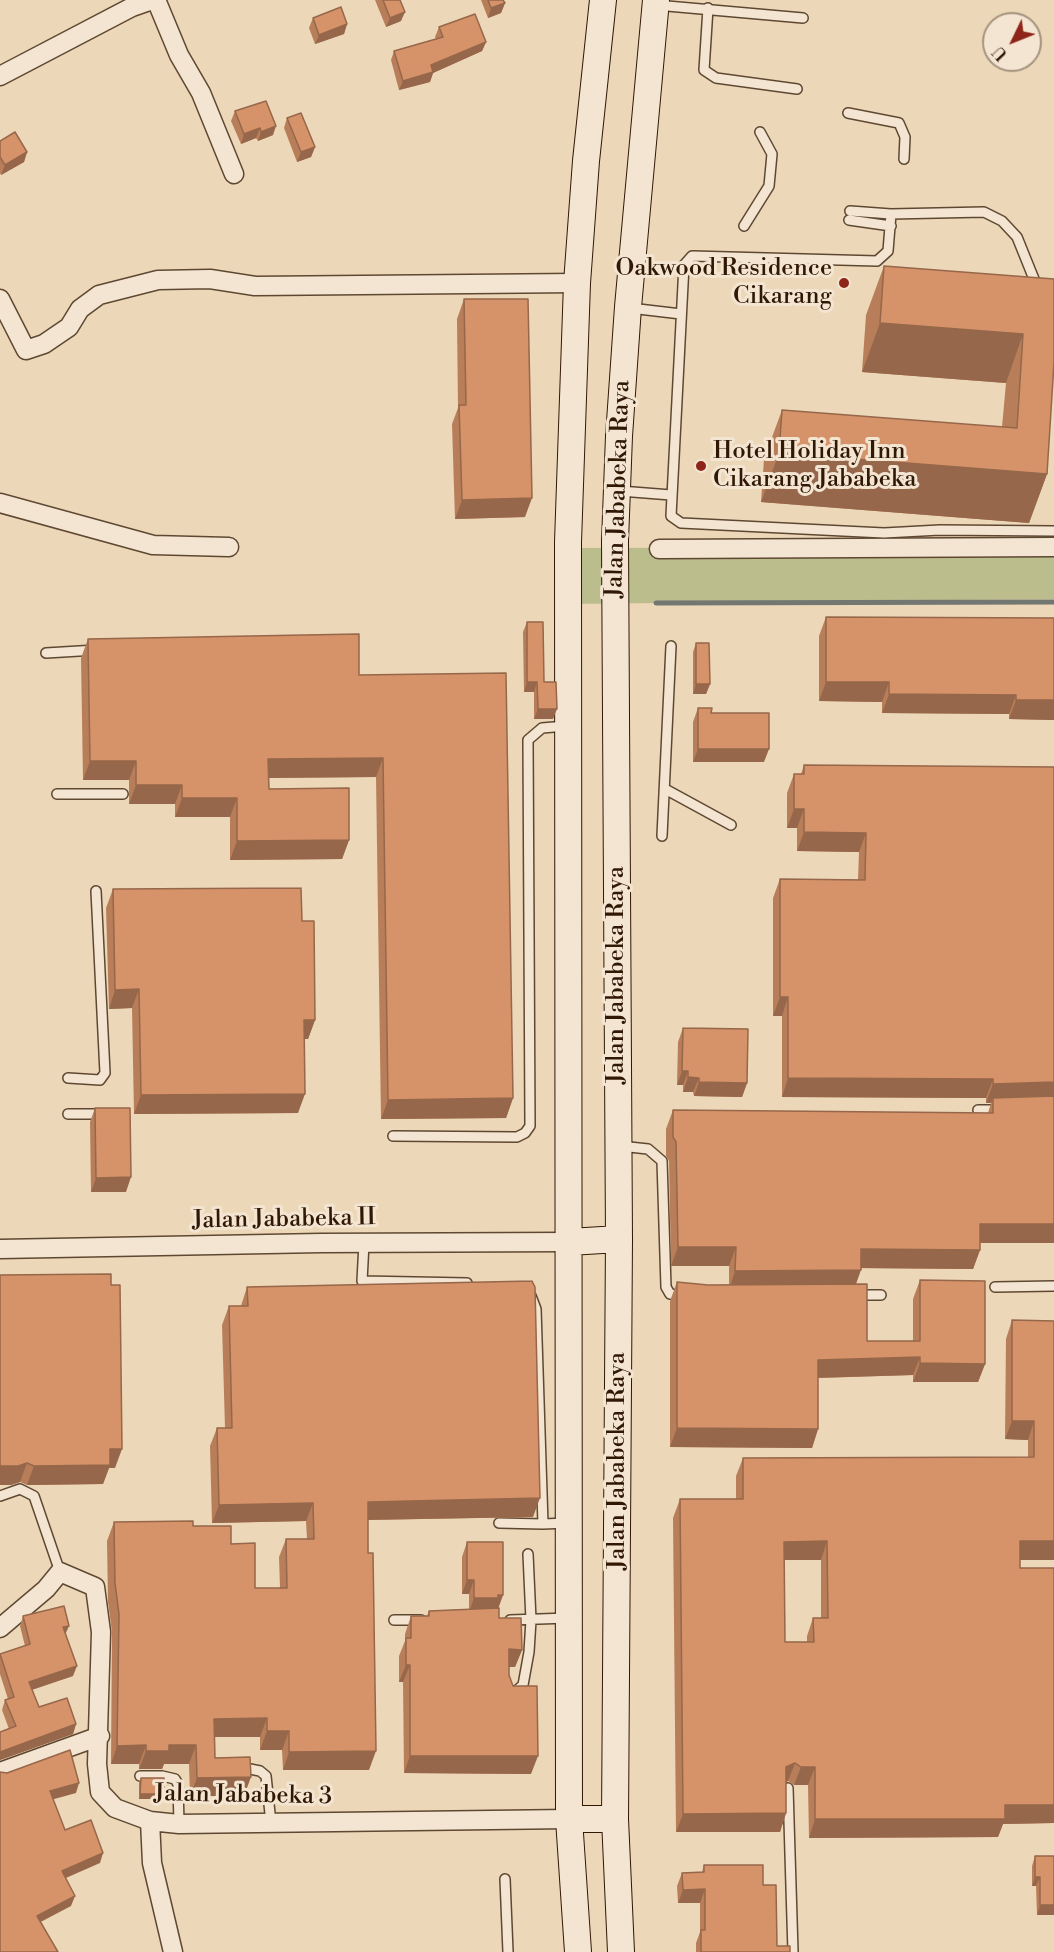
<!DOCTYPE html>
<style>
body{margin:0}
#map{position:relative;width:1054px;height:1952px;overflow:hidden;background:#ecd7b8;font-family:"Libre Bodoni",serif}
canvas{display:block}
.north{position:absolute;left:982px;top:12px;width:60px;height:60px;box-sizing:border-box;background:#f3e5d1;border:2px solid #a5937f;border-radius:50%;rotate:227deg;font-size:16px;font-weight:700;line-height:24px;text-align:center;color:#301805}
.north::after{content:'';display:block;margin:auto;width:21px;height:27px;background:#8f2418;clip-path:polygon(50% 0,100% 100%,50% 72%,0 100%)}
</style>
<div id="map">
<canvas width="1054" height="1952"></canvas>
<div class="north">U</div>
</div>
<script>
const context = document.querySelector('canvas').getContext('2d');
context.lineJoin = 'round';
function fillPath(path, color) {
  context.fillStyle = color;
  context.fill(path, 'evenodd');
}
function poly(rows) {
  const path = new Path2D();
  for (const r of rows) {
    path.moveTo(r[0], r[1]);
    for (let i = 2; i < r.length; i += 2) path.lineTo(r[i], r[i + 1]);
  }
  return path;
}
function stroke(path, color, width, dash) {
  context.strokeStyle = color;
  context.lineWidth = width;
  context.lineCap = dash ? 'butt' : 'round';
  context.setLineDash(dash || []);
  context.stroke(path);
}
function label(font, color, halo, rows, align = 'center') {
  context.font = font + ' "Libre Bodoni",serif';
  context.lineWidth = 6;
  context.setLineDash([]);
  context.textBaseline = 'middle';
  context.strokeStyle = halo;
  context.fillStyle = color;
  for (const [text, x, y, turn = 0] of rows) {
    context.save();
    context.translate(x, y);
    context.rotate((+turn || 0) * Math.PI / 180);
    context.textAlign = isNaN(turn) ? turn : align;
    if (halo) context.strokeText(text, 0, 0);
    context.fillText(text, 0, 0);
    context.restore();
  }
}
fillPath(poly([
 [1054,547,1054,599,563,604,558,548]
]), '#bbbd8d');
stroke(poly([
 [656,603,1054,602]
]), '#737772', 5);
const lane = poly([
 [656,5,803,18],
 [708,8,704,70,716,78,797,89],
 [848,113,899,123,905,137,904,159],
 [850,211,891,214],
 [849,220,891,226],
 [744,226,769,186,772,154,760,132],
 [1038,289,1017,237,1002,221,984,212,891,214,888,251,877,261,692,256,684,265,671,516,681,523,884,533,940,530,1054,531],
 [630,308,681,314],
 [620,491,671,495],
 [46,653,96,650],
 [665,789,731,825],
 [57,794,123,794],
 [662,836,671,646],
 [68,1078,100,1080,105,1073,96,891],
 [978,1110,999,1110],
 [68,1114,103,1114],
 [393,1136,517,1137,525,1133,530,1126,528,740,542,728,566,726],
 [620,1146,648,1149,662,1161,666,1287,670,1294,685,1296],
 [364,1243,362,1281,467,1283],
 [995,1287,1054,1286],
 [855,1295,881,1295],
 [531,1296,536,1309,543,1524,567,1523],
 [0,1496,20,1489,34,1496,60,1572],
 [499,1523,543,1524],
 [394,1620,421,1620],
 [510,1620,568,1618],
 [515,1692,523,1685,529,1652,531,1620,528,1554],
 [240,1767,260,1771,266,1776,271,1823],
 [140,1776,162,1776,175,1779,178,1784,179,1824],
 [788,1788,793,1952],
 [505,1879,508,1952]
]);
const street = poly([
 [0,76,132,7,152,0,157,2,179,55,201,93,234,174],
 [0,299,26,350,44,344,69,327,80,309,99,295,158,280,210,279,255,286,577,283],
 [0,503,153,545,229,547],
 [659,549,1054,547],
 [0,1249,321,1243,569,1242],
 [0,1628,46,1589,60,1572,95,1587,101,1632,97,1764,100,1792,115,1808,150,1821,179,1824,569,1819],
 [0,1772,100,1736],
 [150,1821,152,1863,173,1952]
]);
const secondary = poly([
 [569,1242,619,1239],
 [569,1819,615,1819],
 [578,1952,569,1819,568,542,577,283,586,161,603,0],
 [621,1952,615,1819,619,1239,615,541,619,436,628,307,656,0]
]);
stroke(lane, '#5f4832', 12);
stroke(street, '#5f4832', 21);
stroke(secondary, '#301805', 28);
stroke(lane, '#f3e5d1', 9);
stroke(street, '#f3e5d1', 18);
stroke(secondary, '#f3e5d1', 26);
fillPath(poly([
 [375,0,400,0,401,21,386,27],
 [481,0,503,0,505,3,501,13,488,18],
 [313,18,347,24,344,34,315,44,309,28],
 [439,27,486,42,482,51,433,73,430,82,399,90,391,60,394,51,436,39,435,37],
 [235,111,273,135,258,141,256,138,241,144,231,121],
 [287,118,315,147,311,157,297,162,284,128],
 [0,141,27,152,24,162,1,175,0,173],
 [884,266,1054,279,1047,474,1029,523,761,502,764,459,782,410,1002,427,1006,383,862,372,866,315],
 [464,299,525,517,455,519,452,424,458,408,457,319],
 [826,617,1054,618,1054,720,1009,719,1009,714,882,713,882,702,819,701,819,636],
 [527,622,544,682,553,719,534,719,534,692,524,692,523,632],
 [88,639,359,675,513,1098,506,1118,381,1119,376,777,269,778,269,789,349,840,342,859,230,860,230,817,175,817,175,804,129,804,129,780,83,780,81,658],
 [696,643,710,684,706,694,693,694,693,652],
 [698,708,711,713,764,762,693,762,693,722],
 [804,765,1054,767,1054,1243,980,1243,980,1250,973,1269,861,1268,856,1284,867,1341,913,1341,913,1299,920,1280,985,1364,978,1382,913,1382,913,1375,818,1378,818,1429,812,1448,670,1447,670,1301,677,1282,708,1285,729,1285,729,1266,671,1266,669,1161,666,1156,666,1129,673,1110,988,1113,991,1103,986,1103,986,1098,782,1097,782,1016,773,1016,773,898,780,879,858,880,859,852,797,851,797,828,787,828,787,793,794,774,801,774],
 [113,889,302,921,315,1020,308,1039,304,1039,298,1113,134,1114,132,1008,109,1009,106,908],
 [683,1028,747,1083,742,1097,694,1096,693,1092,683,1092,683,1085,677,1085,678,1042],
 [95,1108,126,1192,91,1192,90,1122],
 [0,1275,115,1468,109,1468,103,1484,27,1485,20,1482,11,1485,0,1485],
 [247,1287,533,1517,368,1520,369,1770,283,1770,282,1750,260,1750,260,1737,214,1737,215,1758,244,1796,190,1796,189,1764,164,1764,162,1769,139,1769,139,1764,111,1764,112,1632,108,1602,107,1541,114,1522,193,1526,231,1544,255,1588,280,1588,279,1557,286,1539,307,1539,306,1521,212,1523,210,1446,217,1428,225,1428,222,1325,229,1306,241,1306],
 [1012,1320,1054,1321,1020,1560,1020,1568,1054,1568,1054,1823,1003,1824,998,1837,809,1838,808,1785,794,1785,788,1781,786,1782,786,1813,780,1832,676,1832,673,1518,680,1499,736,1499,736,1476,743,1458,1028,1457,1028,1440,1005,1439,1006,1339],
 [784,1560,821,1560,821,1618,813,1618,807,1636,807,1642,785,1642],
 [467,1542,503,1595,498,1608,499,1618,522,1650,515,1667,509,1667,509,1675,531,1774,404,1773,403,1682,399,1682,399,1656,405,1641,405,1634,411,1616,427,1616,429,1611,469,1609,469,1594,462,1594,462,1557],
 [23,1616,66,1634,73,1676,32,1689,39,1707,76,1724,73,1734,0,1760,0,1732,9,1729,2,1710,5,1700,8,1699,0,1674,0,1654,25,1646,20,1626],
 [141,1778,162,1799,139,1799,139,1782],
 [1035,1856,1054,1915,1037,1915,1036,1886,1032,1886,1032,1866],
 [704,1865,763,1885,777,1946,790,1952,696,1952,696,1943,700,1932,700,1903,678,1903,677,1886,682,1873,702,1872]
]), '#b87e5a');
fillPath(poly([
 [505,3,501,13,488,18,491,8],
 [405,12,401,21,386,27,390,18],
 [347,24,344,34,315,44,319,35],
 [486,42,482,51,433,73,430,82,399,90,403,81,431,65],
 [276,126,273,135,258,141,261,132],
 [260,128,256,138,241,144,244,134],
 [315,147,311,157,297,162,301,152],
 [27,152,24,162,1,175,5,165],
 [880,323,1023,334,1006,383,862,372],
 [779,453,1047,474,1029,523,761,502],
 [532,498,525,517,455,519,462,500],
 [527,682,537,682,534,692,524,692],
 [826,682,889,682,882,702,819,701],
 [696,684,710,684,706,694,693,694],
 [889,694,1016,695,1009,714,882,713],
 [1016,700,1054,700,1054,720,1009,719],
 [538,709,557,709,553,719,534,719],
 [698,749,769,749,764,762,693,762],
 [383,758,376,777,261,778,268,759],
 [90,761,136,761,129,780,83,780],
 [136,785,182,785,175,804,129,804],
 [182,798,237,798,230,817,175,817],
 [794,809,804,809,797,828,787,828],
 [804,832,866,833,859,852,797,851],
 [349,840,342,859,230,860,237,841],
 [139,989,132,1008,109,1009,115,990],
 [780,997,788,997,782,1016,773,1016],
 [304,1020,315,1020,308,1039,297,1039],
 [682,1071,688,1071,683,1085,677,1085],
 [688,1077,699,1078,693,1092,683,1092],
 [788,1078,993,1079,986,1098,782,1097],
 [699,1082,747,1083,742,1097,694,1096],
 [1054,1082,1054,1101,993,1098,991,1103,986,1103,993,1084],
 [305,1094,298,1113,134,1114,141,1095],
 [513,1098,506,1118,381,1119,388,1100],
 [131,1177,126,1192,91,1192,96,1178],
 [980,1224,1054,1224,1054,1243,973,1243],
 [678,1247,736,1247,729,1266,671,1266],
 [861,1249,980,1250,973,1269,854,1268],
 [861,1270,854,1289,729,1290,735,1271],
 [920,1357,913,1375,812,1378,818,1360],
 [920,1363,985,1364,978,1382,913,1382],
 [1012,1421,1034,1421,1028,1440,1005,1439],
 [677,1428,818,1429,812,1448,670,1447],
 [110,1449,122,1449,115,1468,109,1468,103,1484,27,1485,34,1466],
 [27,1463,20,1482,11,1485,0,1485,0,1466],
 [540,1498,533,1517,361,1520,368,1502],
 [313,1503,306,1521,212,1523,219,1505],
 [827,1541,821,1560,777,1560,784,1542],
 [1020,1541,1054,1541,1054,1560,1013,1560],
 [467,1580,474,1580,469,1594,462,1594],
 [498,1595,503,1595,498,1609,469,1612,474,1598],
 [69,1626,65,1635,63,1627],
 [509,1649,522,1650,515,1667,503,1667],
 [406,1665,410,1665,403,1682,399,1682],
 [77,1666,73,1676,26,1692,29,1682],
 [267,1718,260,1737,207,1737,214,1719],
 [76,1724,73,1734,0,1760,0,1752],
 [267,1731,289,1731,282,1750,260,1750],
 [146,1745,139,1764,111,1764,117,1746],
 [169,1745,196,1745,189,1764,164,1764,162,1769,139,1769,146,1751],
 [376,1751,369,1770,283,1770,289,1752],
 [410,1756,538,1756,531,1774,404,1773],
 [795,1763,788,1781,779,1785,786,1767],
 [801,1767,815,1767,808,1785,794,1785],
 [251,1777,244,1796,190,1796,197,1778],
 [79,1783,76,1793,47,1801,50,1791],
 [140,1794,164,1794,162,1799,139,1799],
 [1005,1805,1054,1805,1054,1823,1003,1824,998,1837,809,1838,815,1819],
 [786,1813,780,1832,676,1832,683,1814],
 [103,1853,100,1863,59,1881,62,1871],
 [1035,1877,1040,1877,1036,1886,1032,1886],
 [705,1889,700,1903,678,1903,683,1890],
 [75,1896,71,1906,33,1926,37,1916],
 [1040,1905,1054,1905,1054,1915,1037,1915]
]), '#96674a');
const building = poly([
 [383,0,400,0,405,12,390,18,383,0],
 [488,0,503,0,505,3,491,8,488,0],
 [341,7,347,24,319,35,313,18,341,7],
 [475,14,486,42,431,65,433,72,403,81,394,51,443,37,439,27,475,14],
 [266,101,276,126,261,132,260,128,244,134,235,111,266,101],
 [301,113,315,147,301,152,287,118,301,113],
 [15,132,27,152,5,165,0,157,0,141,15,132],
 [884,266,1054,279,1054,363,1047,474,779,453,782,410,1017,428,1023,334,880,323,884,266],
 [464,299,528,299,532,498,462,500,459,405,466,405,464,299],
 [826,617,1054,618,1054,700,1016,700,1016,695,889,694,889,682,826,682,826,617],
 [527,622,543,622,544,682,556,682,557,709,538,709,537,682,527,682,527,622],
 [359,634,359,675,506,673,513,1098,388,1100,383,758,268,759,269,789,349,788,349,840,237,841,237,798,182,798,182,785,136,785,136,761,90,761,88,639,359,634],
 [696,643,709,643,710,684,696,684,696,643],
 [698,708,712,708,711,713,769,713,769,749,698,749,698,708],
 [804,765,1054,767,1054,1082,993,1084,993,1079,788,1078,788,997,780,997,780,879,865,880,866,833,804,832,804,809,794,809,794,774,804,774,804,765],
 [301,888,302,921,314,921,315,1020,304,1020,305,1094,141,1095,139,989,115,990,113,889,301,888],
 [683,1028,748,1029,747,1083,699,1082,699,1078,688,1077,688,1071,682,1071,683,1028],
 [1054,1096,1054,1224,980,1224,980,1250,861,1249,861,1270,735,1271,736,1247,678,1247,676,1142,673,1137,673,1110,993,1113,993,1098,1054,1096],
 [95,1108,130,1108,131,1177,96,1178,95,1108],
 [111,1274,111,1285,120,1285,122,1449,110,1449,110,1465,34,1466,27,1463,18,1466,0,1466,0,1275,111,1274],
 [920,1280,985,1281,985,1364,920,1363,920,1357,818,1360,818,1429,677,1428,677,1282,708,1285,867,1284,867,1341,920,1341,920,1280],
 [532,1281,535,1287,540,1498,368,1502,368,1553,373,1553,376,1751,289,1752,289,1731,267,1731,267,1718,214,1719,215,1758,250,1757,251,1777,197,1778,196,1745,169,1745,169,1751,146,1751,146,1745,117,1746,119,1614,115,1583,114,1522,193,1521,193,1526,231,1526,231,1544,255,1543,255,1588,287,1588,286,1539,314,1539,313,1503,219,1505,217,1428,232,1428,229,1306,248,1306,247,1287,532,1281],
 [1012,1320,1054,1321,1054,1541,1020,1541,1020,1568,1054,1568,1054,1805,1005,1805,1005,1819,815,1819,815,1767,801,1767,795,1763,786,1767,786,1813,683,1814,680,1499,743,1499,743,1458,1034,1457,1034,1421,1012,1421,1012,1320],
 [827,1541,828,1618,813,1618,814,1642,785,1642,784,1542,827,1541],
 [467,1542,503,1542,503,1595,498,1595,498,1598,474,1598,474,1580,467,1580,467,1542],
 [64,1606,69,1626,63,1627,77,1666,29,1682,39,1707,67,1698,76,1724,0,1752,0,1732,16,1726,5,1700,14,1697,0,1654,30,1644,23,1616,64,1606],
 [499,1608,499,1618,521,1618,522,1650,509,1649,509,1675,513,1686,537,1686,538,1756,410,1756,410,1665,406,1665,406,1638,411,1638,411,1616,429,1616,429,1611,499,1608],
 [70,1750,79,1783,50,1791,65,1830,91,1820,103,1853,62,1871,75,1896,37,1916,58,1952,0,1952,0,1772,7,1773,70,1750],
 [141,1778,164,1778,164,1794,140,1794,141,1778],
 [1035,1856,1054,1856,1054,1905,1040,1905,1040,1877,1035,1877,1035,1856],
 [704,1865,763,1865,763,1885,776,1885,777,1946,790,1946,790,1952,701,1952,701,1930,705,1930,705,1889,683,1890,682,1873,704,1872,704,1865]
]);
fillPath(building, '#d69369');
stroke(building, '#96674a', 1.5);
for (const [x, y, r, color] of [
 [844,283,6,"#8f2418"],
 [701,466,6,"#8f2418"]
]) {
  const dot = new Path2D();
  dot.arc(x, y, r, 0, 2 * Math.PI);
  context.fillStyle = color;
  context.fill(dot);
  stroke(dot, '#f3e5d1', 2);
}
label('24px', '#301805', '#f3e5d1', [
 ["Oakwood Residence",832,269],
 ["Cikarang",832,297],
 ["Hotel Holiday Inn",713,452,"left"],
 ["Cikarang Jababeka",713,480,"left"]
], 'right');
label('24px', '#301805', '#f3e5d1', [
 ["Jalan Jababeka Raya",619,489,-88],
 ["Jalan Jababeka Raya",617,975,-90],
 ["Jalan Jababeka II",284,1220,-1],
 ["Jalan Jababeka Raya",618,1461,-90],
 ["Jalan Jababeka 3",243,1796,1]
]);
</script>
